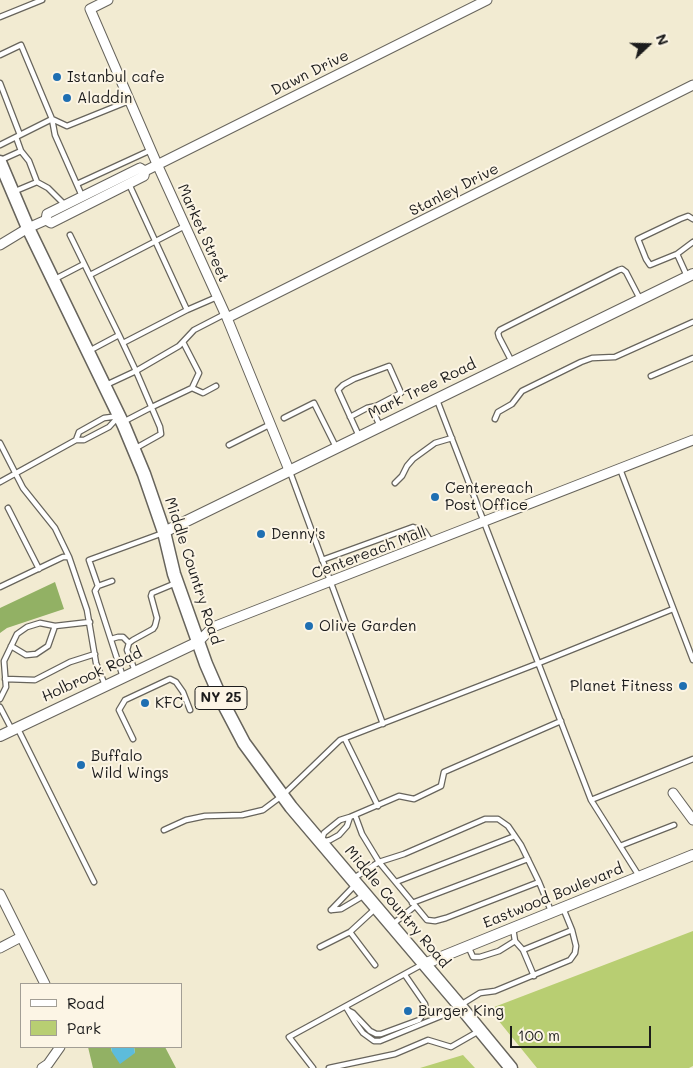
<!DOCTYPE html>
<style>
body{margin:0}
#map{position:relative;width:693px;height:1068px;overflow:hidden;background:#f2ebd2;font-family:Mali,sans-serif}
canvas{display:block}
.legend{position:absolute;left:20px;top:983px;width:162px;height:65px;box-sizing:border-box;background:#fcf5e5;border:1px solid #a29e95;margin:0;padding:6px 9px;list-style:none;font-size:15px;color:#1c1c1c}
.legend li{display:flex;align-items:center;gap:10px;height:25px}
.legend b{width:25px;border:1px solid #a29e95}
.north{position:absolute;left:623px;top:20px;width:50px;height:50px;-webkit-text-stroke:4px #fcf5e5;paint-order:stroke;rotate:69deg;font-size:14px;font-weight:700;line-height:20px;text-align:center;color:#1c1c1c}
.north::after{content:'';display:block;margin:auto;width:18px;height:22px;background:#1c1c1c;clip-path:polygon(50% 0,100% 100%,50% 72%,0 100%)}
.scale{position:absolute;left:510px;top:1026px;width:141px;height:22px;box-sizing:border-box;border:2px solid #1c1c1c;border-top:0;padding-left:6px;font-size:15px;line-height:18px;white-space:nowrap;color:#1c1c1c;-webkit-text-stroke:4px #fcf5e5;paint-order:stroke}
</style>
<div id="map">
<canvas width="693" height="1068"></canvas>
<ul class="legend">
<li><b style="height:6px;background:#fff"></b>Road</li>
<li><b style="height:14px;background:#b8ce72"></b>Park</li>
</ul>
<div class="north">N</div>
<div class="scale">100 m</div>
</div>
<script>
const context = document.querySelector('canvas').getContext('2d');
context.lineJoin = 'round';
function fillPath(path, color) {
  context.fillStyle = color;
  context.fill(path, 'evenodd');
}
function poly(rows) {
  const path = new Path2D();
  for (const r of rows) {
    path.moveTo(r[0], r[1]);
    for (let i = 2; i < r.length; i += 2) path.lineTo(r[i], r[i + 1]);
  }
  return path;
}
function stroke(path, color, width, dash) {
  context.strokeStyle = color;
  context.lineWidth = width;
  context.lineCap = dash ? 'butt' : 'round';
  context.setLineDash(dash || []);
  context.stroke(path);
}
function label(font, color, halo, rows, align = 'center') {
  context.font = font + ' Mali,sans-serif';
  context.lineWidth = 4;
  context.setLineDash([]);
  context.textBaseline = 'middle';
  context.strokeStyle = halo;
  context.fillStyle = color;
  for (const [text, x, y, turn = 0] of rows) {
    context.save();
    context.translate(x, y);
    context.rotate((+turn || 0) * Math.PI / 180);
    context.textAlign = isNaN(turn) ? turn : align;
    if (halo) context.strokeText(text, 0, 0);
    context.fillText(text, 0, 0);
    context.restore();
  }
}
fillPath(poly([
 [693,931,693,1066,689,1068,537,1068,489,1009],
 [463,1055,475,1068,420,1068]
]), '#b8ce72');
fillPath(poly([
 [55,582,64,609,7,628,0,633,0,608],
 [88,1047,111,1047,112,1052,135,1053,134,1047,165,1047,176,1068,93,1068]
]), '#92b164');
fillPath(poly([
 [111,1047,134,1047,135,1053,120,1064,112,1052]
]), '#5dbcdb');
const service = poly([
 [0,17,42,0],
 [0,55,21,45,52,119,55,135,82,196],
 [0,83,20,135],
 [16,137,21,151],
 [0,145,52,119,67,126,129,101],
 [1,160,21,151,29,161,37,182,48,188,65,205],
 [77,184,151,150],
 [129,184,187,310,217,297],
 [13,192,37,182],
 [70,235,119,335,89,351],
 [677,254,650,265,646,259,638,239,680,219,688,216,693,219],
 [90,275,185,226],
 [687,276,677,254,693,242],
 [55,279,84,264],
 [183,342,199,373,192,388],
 [123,343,187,310],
 [512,362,499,337,498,333,500,330,619,270,622,269,626,272,640,299],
 [651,376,693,358],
 [106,385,136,371,119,335],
 [437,400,591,800,639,876],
 [350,417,367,408,376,406,372,409,380,426],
 [284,418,314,403,336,447],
 [495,419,498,412,512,404,522,391,581,362,592,358,615,357,693,322],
 [123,422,152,407,192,388,203,393,216,386],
 [359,436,338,390,343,385,354,379,389,366,401,393,376,406],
 [0,443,23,488,55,528,69,557],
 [229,445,271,424],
 [136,448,161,434,160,427,136,371,179,346,194,330,225,314],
 [620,469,693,660],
 [290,472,383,724],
 [0,482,76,440,84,440,109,427,119,416,104,418,79,432,76,440],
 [395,483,402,476,407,466,413,459,435,443,452,438],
 [8,508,39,569],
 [322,560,413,527,424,531,431,542],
 [112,581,98,586,89,560,163,533],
 [98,586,95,591,98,600,123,677],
 [0,587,63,557,69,557,87,610,96,663,105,685],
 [111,639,118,637,123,637,129,643],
 [11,646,26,655,36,654,48,646,55,626],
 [135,671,127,650,129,643,133,640,153,629,155,626,157,618,151,596,152,593,176,583],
 [5,679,35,680,70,662,95,654],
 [0,699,6,687,4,661,17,634,27,627,40,623,55,626,90,622],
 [0,707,12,730],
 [18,729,94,882],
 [133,739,119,710,125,700,170,679,176,682,183,692,190,710],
 [345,739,378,806],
 [591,800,693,759],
 [355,815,362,834,379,862,427,920,435,921,446,918,539,882,551,911],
 [164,830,186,820,205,816,242,815,263,810,283,795,340,740,539,663,673,609],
 [322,839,324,833,340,820,350,817,399,796,414,799,441,786,444,772,561,721],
 [322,842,330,840,339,835,347,826,350,817],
 [620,846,674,825],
 [354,878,379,862,404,854,485,819,498,819,508,826,521,845,539,882],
 [396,882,515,836],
 [412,903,528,859],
 [331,910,341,909,363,896],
 [331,910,356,884],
 [393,924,415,906],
 [513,928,515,941,523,950,572,930],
 [350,932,375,965],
 [468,946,473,957,480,957,499,951,515,941],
 [320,947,350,932,376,908],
 [523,950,534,976],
 [346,1007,355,1022,363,1033,374,1041,380,1041,446,1014,480,993,495,991,570,960,575,953,576,946,572,930,563,908],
 [349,1011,353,1013,370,1031,376,1034,381,1034,419,1020,426,1010,425,1004,405,975],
 [313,1068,289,1037,423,964],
 [329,1068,395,1054,428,1040,451,1047,479,1031]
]);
const minor = poly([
 [108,0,90,9,157,164,227,318,289,470],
 [140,168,145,171,144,176,51,223,46,220,47,214,140,168],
 [145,171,487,0],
 [0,245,28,228,46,220],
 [227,318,693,85],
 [198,642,213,627,693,440],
 [673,793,693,820],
 [0,894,45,984],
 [0,948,21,937],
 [42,1068,48,1064,60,1047]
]);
const tertiary = poly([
 [164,532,693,274],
 [0,736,198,642],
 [424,964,693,855]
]);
const primary = poly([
 [0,162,28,228,124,426,144,474,164,532,174,574,206,664,223,703,244,743,291,807,460,1006,511,1068]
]);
stroke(service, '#67645c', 7);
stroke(minor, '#67645c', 11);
stroke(tertiary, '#67645c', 12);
stroke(primary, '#67645c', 15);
stroke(service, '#fff', 4.5);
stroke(minor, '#fff', 9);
stroke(tertiary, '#fff', 10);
stroke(primary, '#fff', 12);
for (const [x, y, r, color] of [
 [57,77,5,"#1f6fb2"],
 [67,98,5,"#1f6fb2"],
 [435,497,5,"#1f6fb2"],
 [261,534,5,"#1f6fb2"],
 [309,626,5,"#1f6fb2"],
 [683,686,5,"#1f6fb2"],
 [145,703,5,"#1f6fb2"],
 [81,765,5,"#1f6fb2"],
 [408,1011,5,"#1f6fb2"]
]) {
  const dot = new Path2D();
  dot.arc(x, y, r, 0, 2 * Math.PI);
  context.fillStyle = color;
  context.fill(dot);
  stroke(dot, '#fcf5e5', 2);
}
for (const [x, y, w] of [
 [221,698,52]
]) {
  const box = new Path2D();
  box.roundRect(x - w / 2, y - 11.5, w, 23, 4);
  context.fillStyle = '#fcf5e5';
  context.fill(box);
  stroke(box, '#1c1c1c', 1);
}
label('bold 14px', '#1c1c1c', null, [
 ["NY 25",221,698]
]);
label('15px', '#1c1c1c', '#fcf5e5', [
 ["Dawn Drive",310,73,-26],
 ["Stanley Drive",454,190,-27],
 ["Market Street",203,233,66],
 ["Mark Tree Road",422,389,-26],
 ["Centereach Mall",369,553,-21],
 ["Middle Country Road",193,571,72],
 ["Holbrook Road",92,675,-25],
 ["Eastwood Boulevard",553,896,-22],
 ["Middle Country Road",397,907,50]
]);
label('15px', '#1c1c1c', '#fcf5e5', [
 ["Istanbul cafe",67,77],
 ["Aladdin",77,98],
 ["Centereach",445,488],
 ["Post Office",445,505],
 ["Denny's",271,534],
 ["Olive Garden",319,626],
 ["Planet Fitness",673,686,"right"],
 ["KFC",155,703],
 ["Buffalo",91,756],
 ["Wild Wings",91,773],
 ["Burger King",418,1011]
], 'left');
</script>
